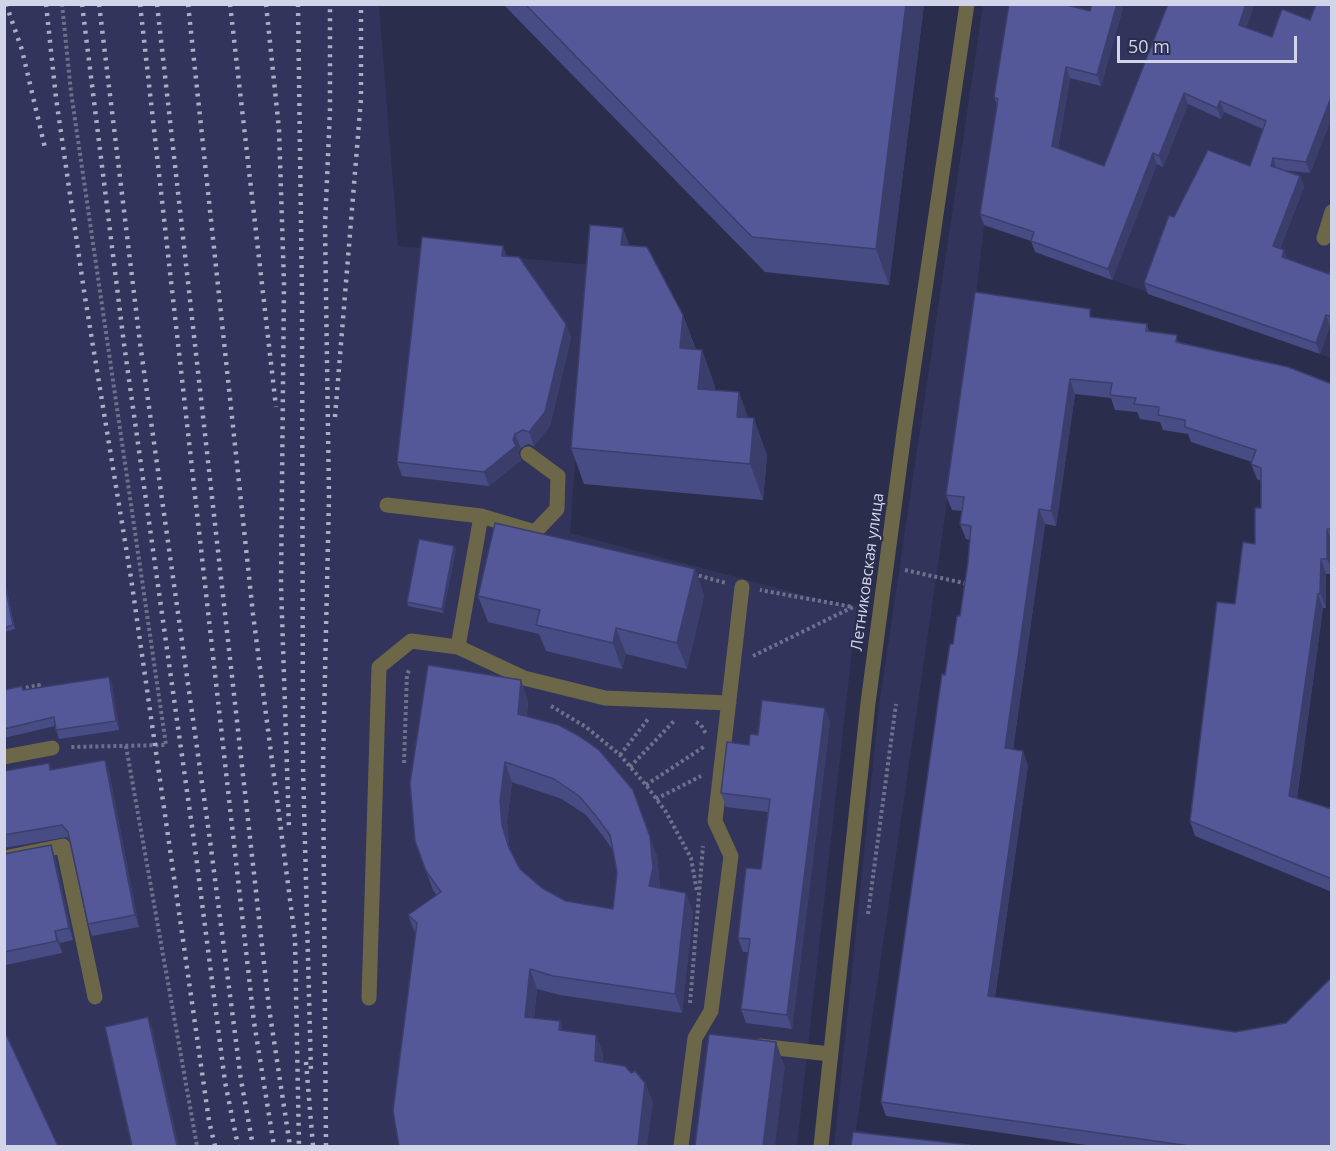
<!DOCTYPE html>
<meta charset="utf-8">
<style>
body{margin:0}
#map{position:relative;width:1336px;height:1151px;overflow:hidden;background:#2b2d4d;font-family:"Open Sans",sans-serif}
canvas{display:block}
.frame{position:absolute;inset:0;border:6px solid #d2d5ea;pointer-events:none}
.scale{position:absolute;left:1117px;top:36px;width:180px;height:27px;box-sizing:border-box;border:3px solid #d2d5ea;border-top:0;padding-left:8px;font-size:18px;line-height:21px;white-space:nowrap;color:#d2d5ea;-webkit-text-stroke:4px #2b2d4d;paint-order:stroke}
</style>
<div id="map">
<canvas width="1336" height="1151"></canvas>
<div class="frame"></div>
<div class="scale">50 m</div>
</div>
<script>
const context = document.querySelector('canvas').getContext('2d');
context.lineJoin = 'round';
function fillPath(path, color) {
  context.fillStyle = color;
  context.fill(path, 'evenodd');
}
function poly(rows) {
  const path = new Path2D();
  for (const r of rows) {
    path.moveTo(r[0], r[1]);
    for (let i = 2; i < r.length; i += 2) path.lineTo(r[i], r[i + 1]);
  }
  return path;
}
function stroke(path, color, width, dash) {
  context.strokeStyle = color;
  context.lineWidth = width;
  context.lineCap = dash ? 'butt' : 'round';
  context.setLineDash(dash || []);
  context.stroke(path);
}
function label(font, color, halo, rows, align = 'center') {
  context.font = font + ' "Open Sans",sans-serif';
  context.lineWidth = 4.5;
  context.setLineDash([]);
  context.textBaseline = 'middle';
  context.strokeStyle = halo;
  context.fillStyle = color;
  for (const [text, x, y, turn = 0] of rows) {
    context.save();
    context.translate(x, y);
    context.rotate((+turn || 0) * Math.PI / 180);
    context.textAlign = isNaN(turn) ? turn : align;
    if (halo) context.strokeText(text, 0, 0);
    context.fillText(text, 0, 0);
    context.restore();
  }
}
fillPath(poly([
 [5,5,379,5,398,246,590,265,570,533,838,604,857,606,797,1146,5,1146],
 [983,5,1331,5,1331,358,1035,252,1038,243,984,226,972,330,856,1130,941,1146,834,1146,879,706]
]), '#32345b');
stroke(poly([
 [62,4,71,92,166,745,70,747],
 [905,570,968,584],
 [693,574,726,583],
 [753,656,853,607,760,590],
 [20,689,39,685,40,691],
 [551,706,586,727,620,755,646,785,666,812,691,858,697,892],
 [696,722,701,725,706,734],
 [126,746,197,1146],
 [620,755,649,718],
 [404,763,407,674,410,669],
 [630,767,675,720],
 [646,785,705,746],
 [656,799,701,776],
 [868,914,896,704],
 [690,1003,703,846]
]), '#6e708c', 4, [3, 3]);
stroke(poly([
 [1324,238,1332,212],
 [387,505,481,516,535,532,557,509,558,476,528,454],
 [458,647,481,516],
 [4,757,52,748],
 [4,858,63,846,95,997],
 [369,998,379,667,411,641,458,647,524,678,605,698,729,703],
 [759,1046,830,1054],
 [681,1146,695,1038,711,1011,731,856,715,821,742,587],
 [821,1146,868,703,905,425,967,4]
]), '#6c6748', 15);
stroke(poly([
 [6,4,22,50,45,148],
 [46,4,56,98,84,291,131,578,209,1121,215,1146],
 [82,4,124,344,195,848,225,1082,238,1146],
 [99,4,140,343,209,833,241,1080,253,1146],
 [140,4,254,1022,274,1146],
 [157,4,269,1008,290,1146],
 [188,4,253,614,295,938,299,1146],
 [230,4,276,407],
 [266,4,279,129,284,283,281,585,289,829],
 [298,4,302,296,303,767,311,1072],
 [335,417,361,99,361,4],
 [306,1062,313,1146],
 [326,1146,323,764,329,497,325,226,330,110,330,4]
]), '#aaadc4', 4.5, [3, 6]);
fillPath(poly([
 [503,4,924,4,889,285,765,272],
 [1092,4,1124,4,1101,86,1070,78,1058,148,1104,166,1253,8,1246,28,1272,37,1310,20,1332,4,1332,117,1310,173,1283,170,1300,176,1304,187,1280,249,1284,250,1287,259,1329,274,1332,266,1332,327,1330,326,1320,354,1148,294,1144,283,1174,217,1250,166,1263,129,1224,112,1221,119,1188,104,1163,167,1157,164,1112,280,1035,252,1031,241,984,225,980,214,997,105,994,97,1090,11],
 [623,228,629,246,683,315,696,350,702,350,715,387,715,390,749,418,767,455,763,500,584,484,571,448],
 [507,256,566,324,571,338,550,426,534,446,528,444,521,448,518,453,521,460,489,486,402,476,397,462],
 [1094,317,1147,324,1149,332,1180,342,1332,384,1332,574,1326,574,1326,608,1323,608,1297,798,1332,809,1332,892,1195,836,1190,821,1235,604,1255,544,1261,508,1261,481,1257,479,1251,464,1252,462,1191,442,1188,434,1163,430,1160,422,1140,419,1137,412,1115,410,1111,398,1075,394,1056,526,1045,524,1013,749,1028,765,995,997,1332,1146,1093,1146,886,1116,881,1102,945,675,960,616,968,562,970,540,966,539,960,524,962,511,952,510,946,495],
 [454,546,456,549,443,613,408,606,407,602],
 [695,569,704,596,687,669,626,654,622,669,546,651,539,634,488,622,478,596],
 [4,577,15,629,4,632],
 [112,685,119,730,59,739,55,726,4,738,4,690,24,690],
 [528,700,527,716,657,856,660,888,693,912,682,1013,560,995,537,989,534,1018,560,1021,563,1031,596,1035,603,1054,603,1063,631,1073,645,1083,653,1103,416,935,408,915,437,895,433,890,415,841],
 [512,782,562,799,586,815,603,836,612,849,617,872,613,909,566,901,542,888,520,869,512,854,509,845,507,821],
 [830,722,792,1029,746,1023,741,1009,748,952,743,952,738,938,761,869,768,812,726,807,721,793,749,745,758,735],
 [49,763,52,770,109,772,139,927,92,936,88,924,70,841,67,837,4,848,4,771],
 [51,845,55,857,73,940,60,943,62,953,6,965,4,962,4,854]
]), '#484c84');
fillPath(poly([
 [906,4,924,4,889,285,876,249],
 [1117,4,1124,4,1101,86,1097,75],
 [1246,4,1252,4,1253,8,1243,36,1239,25],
 [1066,67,1070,78,1056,157,1052,146],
 [1184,93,1188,104,1163,167,1159,156],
 [1332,95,1332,117,1310,173,1306,162],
 [1220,101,1224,112,1221,119,1217,108],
 [1153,153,1157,164,1112,280,1108,269],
 [1273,158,1277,170,1271,166],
 [1300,176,1304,187,1277,257,1273,246],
 [623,228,636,264,621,245],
 [503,246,508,259,502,256],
 [1284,250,1288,261,1282,257],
 [683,315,696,351,680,348],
 [1326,315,1330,326,1320,354,1316,343],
 [566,324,571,338,550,426,534,446,529,432],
 [702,350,715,387,712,425,698,389],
 [1070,379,1075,394,1056,526,1051,511],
 [739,392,752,428,737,417],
 [754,418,767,455,763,500,750,464],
 [515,434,521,448,518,453,521,460,489,486,484,472,513,440],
 [1039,509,1045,524,1011,763,1005,748],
 [1327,529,1332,542,1332,570,1327,559],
 [454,546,456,549,443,613,442,609],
 [1321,559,1326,574,1326,608,1320,593],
 [695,569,704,596,687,669,677,643],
 [1318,594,1323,608,1295,811,1289,796],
 [616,628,626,654,622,669,613,643],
 [109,677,112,685,119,730,116,721],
 [521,680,528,700,525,733,518,714],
 [825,708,830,722,792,1029,787,1015],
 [1023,751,1028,765,993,1011,988,996],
 [105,760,109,772,139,927,135,915],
 [505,762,512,782,507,821,509,845,516,868,502,825,500,801],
 [633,790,657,856,660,887,656,906,649,886],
 [51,845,55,857,73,940,69,928],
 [686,893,693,912,682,1013,675,994],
 [55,931,60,943,62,953,57,941],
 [530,969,537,989,532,1036,525,1017],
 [148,1017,152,1028,179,1146,177,1146],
 [560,1021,567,1041,559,1030],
 [596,1035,603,1054,602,1081,595,1061],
 [776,1042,785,1067,775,1146,763,1146],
 [645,1083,653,1103,647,1146,638,1146]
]), '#3b3e6b');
const building = poly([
 [525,4,906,4,876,249,752,237,525,4],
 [1009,4,1063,4,1090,11,1092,4,1117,4,1097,75,1066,67,1052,146,1104,166,1168,4,1246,4,1239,25,1272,37,1282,9,1310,20,1316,4,1332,4,1332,95,1306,162,1273,158,1271,166,1300,176,1273,246,1284,250,1282,257,1329,274,1332,266,1332,317,1326,315,1316,343,1144,283,1169,215,1174,217,1208,150,1250,166,1266,121,1220,101,1217,108,1184,93,1159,156,1153,153,1108,269,1031,241,1034,232,980,214,998,99,994,97,1009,4],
 [590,225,623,228,621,245,647,247,683,315,680,348,702,350,698,389,739,392,737,417,754,418,750,464,571,448,590,225],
 [422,237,503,246,502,256,519,257,566,324,545,412,529,432,523,430,515,434,513,440,516,446,484,472,397,462,422,237],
 [975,292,1090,309,1090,317,1147,324,1146,331,1177,335,1176,342,1288,367,1332,384,1332,529,1327,529,1327,559,1321,559,1320,593,1318,594,1289,796,1332,809,1332,879,1190,821,1217,602,1235,604,1243,542,1255,544,1255,508,1261,508,1261,468,1251,464,1256,450,1185,427,1185,420,1158,415,1159,407,1134,404,1136,398,1110,395,1112,383,1070,379,1051,511,1039,509,1005,748,1023,751,988,996,1235,1032,1286,1023,1332,977,1332,1146,1190,1146,881,1102,942,674,945,675,950,644,953,644,957,616,960,616,968,562,971,526,960,524,964,497,946,495,975,292],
 [495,523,695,569,677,643,616,628,613,643,536,625,540,610,478,596,495,523],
 [419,539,454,546,442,609,407,602,419,539],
 [4,580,13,625,4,628,4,580],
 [428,665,521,680,518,714,559,725,579,736,599,750,633,790,650,837,653,868,649,886,686,893,675,994,553,976,530,969,525,1017,560,1021,559,1030,596,1035,595,1061,625,1066,631,1073,635,1071,645,1083,638,1146,399,1146,393,1111,417,923,408,915,441,892,426,871,415,841,410,783,428,665],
 [505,762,554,779,579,796,596,816,610,835,617,872,613,909,566,901,542,888,520,869,509,848,502,825,500,801,505,762],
 [109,677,116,721,56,730,54,717,4,729,4,690,22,686,23,690,109,677],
 [762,700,825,708,787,1015,741,1009,750,939,738,938,746,868,761,869,770,799,721,793,727,742,749,745,750,734,758,735,762,700],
 [105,760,135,915,88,924,68,832,62,825,4,835,4,771,49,763,50,770,105,760],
 [51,845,69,928,55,931,57,941,4,952,4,854,51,845],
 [148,1017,177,1146,132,1146,105,1027,148,1017],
 [4,1030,58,1146,4,1146,4,1030],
 [709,1034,776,1042,763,1146,695,1146,709,1034],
 [853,1132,970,1145,970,1146,851,1146,853,1132]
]);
fillPath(building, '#545899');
stroke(building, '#3b3e6b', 1.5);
label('16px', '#d2d5ea', '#2b2d4d', [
 ["Летниковская улица",868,572,-82]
]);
</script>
